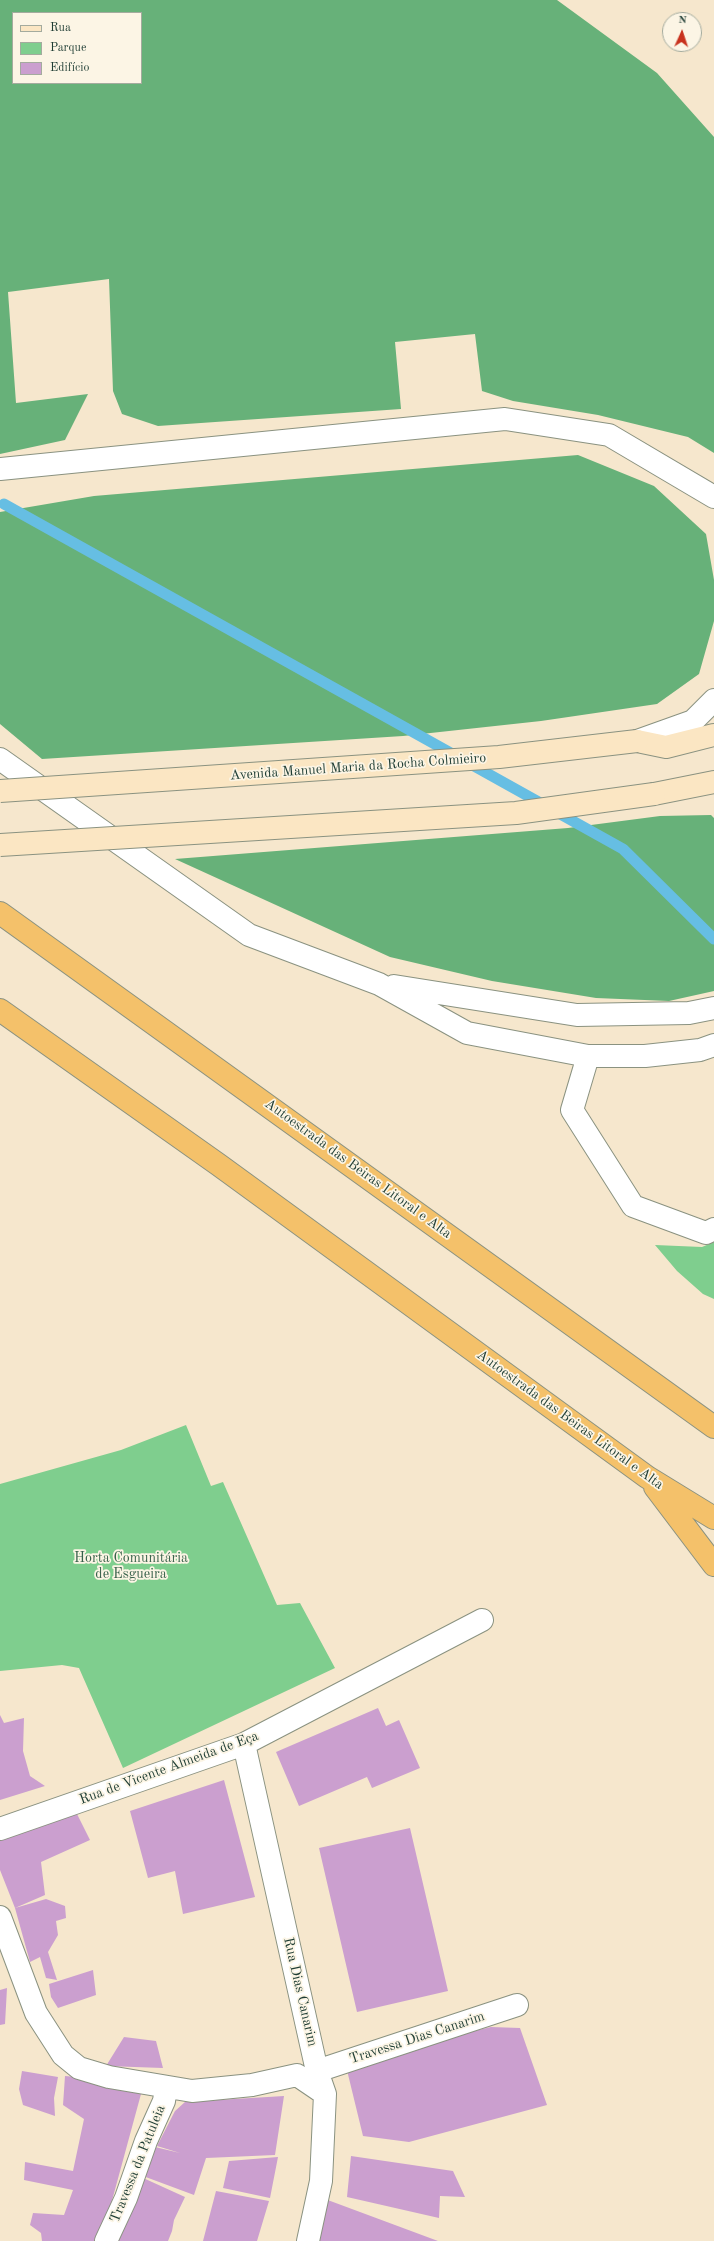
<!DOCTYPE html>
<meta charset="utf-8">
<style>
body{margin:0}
#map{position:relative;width:714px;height:2241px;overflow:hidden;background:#f6e7cd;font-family:"Old Standard TT",serif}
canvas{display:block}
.legend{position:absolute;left:12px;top:12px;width:130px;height:72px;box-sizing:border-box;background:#fcf5e5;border:1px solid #a4ab9e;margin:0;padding:5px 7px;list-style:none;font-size:12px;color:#1f3d34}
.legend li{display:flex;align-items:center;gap:8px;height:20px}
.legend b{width:20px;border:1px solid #a4ab9e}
.north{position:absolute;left:662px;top:12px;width:40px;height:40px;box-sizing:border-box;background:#fcf5e5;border:1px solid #a4ab9e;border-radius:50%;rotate:3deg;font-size:11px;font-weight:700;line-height:16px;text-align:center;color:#1f3d34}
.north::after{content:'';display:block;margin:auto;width:14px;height:18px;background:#c8321e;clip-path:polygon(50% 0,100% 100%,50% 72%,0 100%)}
</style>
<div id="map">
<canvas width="714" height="2241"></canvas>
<ul class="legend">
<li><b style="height:5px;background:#fbe6c3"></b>Rua</li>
<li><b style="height:11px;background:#7fce8e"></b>Parque</li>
<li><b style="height:11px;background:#cb9fcf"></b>Edifício</li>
</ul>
<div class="north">N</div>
</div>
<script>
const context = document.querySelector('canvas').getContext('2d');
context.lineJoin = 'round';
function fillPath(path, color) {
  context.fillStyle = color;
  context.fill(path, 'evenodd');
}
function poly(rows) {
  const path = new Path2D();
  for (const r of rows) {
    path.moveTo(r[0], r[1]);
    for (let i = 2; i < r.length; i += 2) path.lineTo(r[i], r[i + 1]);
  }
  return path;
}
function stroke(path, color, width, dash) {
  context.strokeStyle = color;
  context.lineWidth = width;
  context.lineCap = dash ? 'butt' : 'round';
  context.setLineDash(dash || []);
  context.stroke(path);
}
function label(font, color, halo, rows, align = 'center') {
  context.font = font + ' "Old Standard TT",serif';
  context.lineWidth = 3.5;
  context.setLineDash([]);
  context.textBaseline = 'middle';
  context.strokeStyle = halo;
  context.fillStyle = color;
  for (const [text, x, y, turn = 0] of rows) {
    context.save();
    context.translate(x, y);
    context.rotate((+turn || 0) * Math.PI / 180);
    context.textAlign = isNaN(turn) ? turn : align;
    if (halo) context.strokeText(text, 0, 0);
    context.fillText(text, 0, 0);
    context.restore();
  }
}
fillPath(poly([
 [714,1242,714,1299,703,1294,677,1271,655,1245,702,1247],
 [186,1425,211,1486,223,1482,277,1605,300,1603,335,1668,123,1768,79,1668,62,1665,0,1671,0,1484,121,1450]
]), '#7fce8e');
fillPath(poly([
 [0,0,557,0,657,73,714,137,714,453,688,437,598,415,513,401,482,391,475,334,395,342,401,409,158,426,122,414,113,391,109,279,8,292,16,403,88,394,65,440,0,454],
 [13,13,141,13,141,83,13,83],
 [578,455,654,486,706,534,714,580,714,621,699,674,657,704,541,721,403,736,42,759,0,724,0,512,94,496],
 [711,815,714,818,714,991,669,1001,596,998,492,981,390,957,175,859,568,828,660,816]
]), '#67b179');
stroke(poly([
 [4,504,623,849,714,939]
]), '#66bee3', 11);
fillPath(poly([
 [378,1708,386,1726,399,1720,420,1768,372,1788,367,1777,299,1806,276,1752],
 [0,1715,4,1723,24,1718,23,1751,30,1776,45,1786,0,1800],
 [224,1780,255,1897,183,1914,175,1871,148,1878,130,1811],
 [77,1814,90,1840,41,1862,45,1895,15,1908,0,1870,0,1835],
 [410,1828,448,1991,357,2012,319,1848],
 [46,1899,65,1906,66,1918,56,1921,58,1935,48,1952,57,1980,46,1978,40,1957,30,1962,15,1908],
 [93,1970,96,1995,58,2008,51,1997,49,1984],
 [7,1988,5,2024,0,2025,0,1990],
 [491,2027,520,2028,547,2105,409,2142,363,2136,345,2062],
 [124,2037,156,2041,163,2068,106,2066],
 [22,2071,58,2077,54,2098,55,2116,23,2105,19,2089],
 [65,2076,144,2083,101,2241,42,2241,41,2233,30,2225,33,2213,64,2215,73,2190,24,2180,25,2162,73,2171,84,2119,63,2105],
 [284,2096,275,2155,206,2158,194,2195,143,2176,155,2147,180,2153,157,2146,175,2111,185,2102],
 [351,2156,453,2171,465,2197,440,2196,439,2218,347,2197],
 [278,2157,270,2198,223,2188,229,2161],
 [141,2177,185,2197,174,2220,172,2231,168,2241,112,2241],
 [216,2191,269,2201,257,2241,203,2241],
 [325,2199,438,2241,315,2241]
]), '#cb9fcf');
const minor = poly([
 [0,469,505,419,609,435,714,497],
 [637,741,693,721,714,700],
 [0,759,249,935,379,984,467,1033,588,1056,645,1056,700,1050,714,1045],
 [394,986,577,1015,689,1013,714,1008],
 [588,1056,572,1110,633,1206,706,1233,714,1229],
 [244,1744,317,2071,325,2094,321,2181,308,2241],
 [0,1829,244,1744,482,1620],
 [0,1917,36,2013,63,2055,79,2068,109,2077,192,2091,252,2085,297,2075,325,2094],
 [317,2071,517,2005],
 [106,2241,126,2198,146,2141,164,2101,166,2087]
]);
const secondary = poly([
 [637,741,666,747,714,735],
 [654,794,714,782]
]);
const motorway = poly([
 [0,913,714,1427],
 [0,1010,219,1165,647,1477,714,1518],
 [655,1487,714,1565]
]);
stroke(minor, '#8a9280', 24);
stroke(secondary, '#8a9280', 24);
stroke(motorway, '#8a9280', 24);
stroke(minor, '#fff', 22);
stroke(secondary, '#fbe6c3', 22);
stroke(motorway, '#f4c16a', 22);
const secondaryBridge = poly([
 [0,791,499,757,637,741],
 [0,845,516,813,654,794]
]);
stroke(secondaryBridge, '#8a9280', 24, []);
stroke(secondaryBridge, '#fbe6c3', 22);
label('14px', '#1f3d34', '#fcf5e5', [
 ["Avenida Manuel Maria da Rocha Colmieiro",358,767,-4],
 ["Autoestrada das Beiras Litoral e Alta",358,1169,36],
 ["Autoestrada das Beiras Litoral e Alta",570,1420,36],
 ["Rua de Vicente Almeida de Eça",169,1768,-20],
 ["Rua Dias Canarim",300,1992,77],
 ["Travessa Dias Canarim",417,2038,-18],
 ["Travessa da Patuleia",138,2164,-68]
]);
label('14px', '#37614a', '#fcf5e5', [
 ["Horta Comunitária",131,1558],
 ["de Esgueira",131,1574]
]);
</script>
